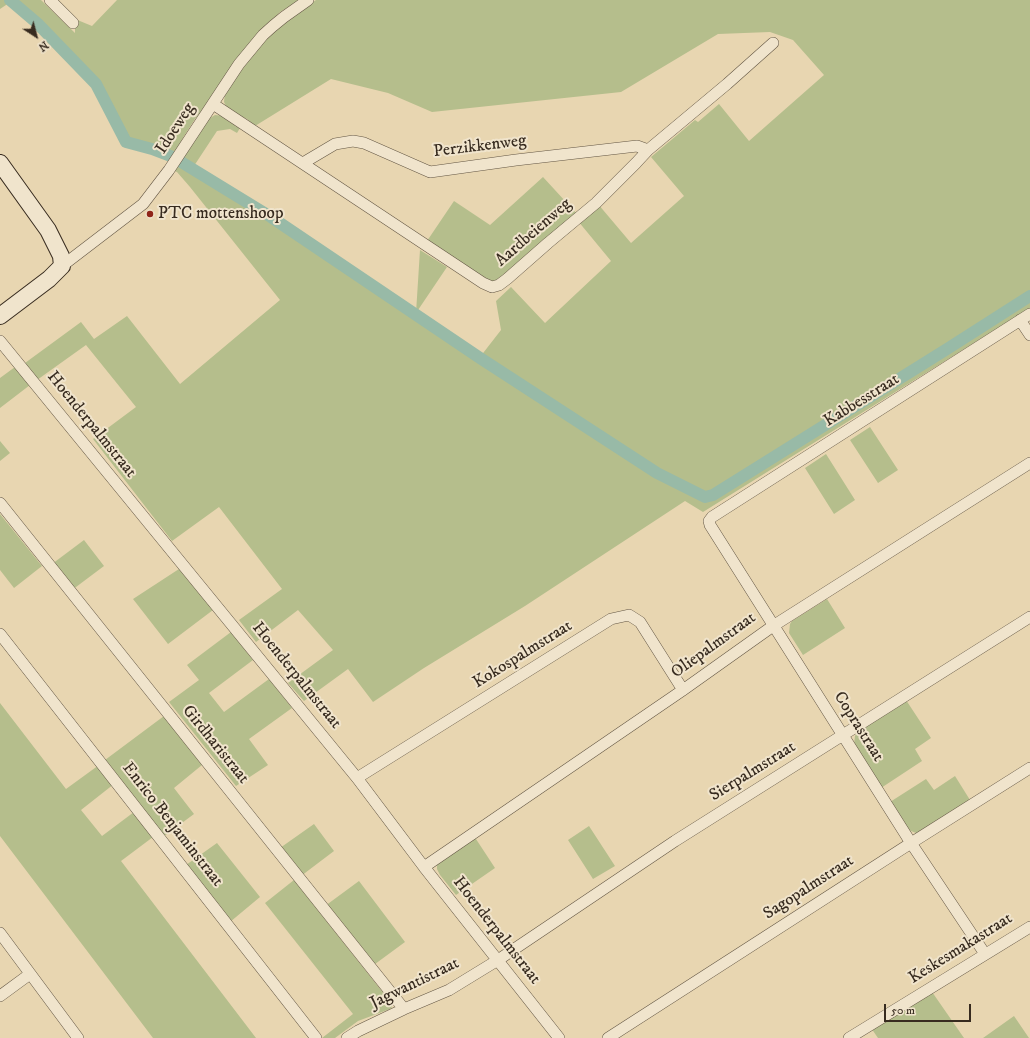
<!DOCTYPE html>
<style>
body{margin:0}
#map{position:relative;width:1030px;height:1038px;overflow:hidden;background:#e8d6b1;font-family:"IM FELL DW Pica",serif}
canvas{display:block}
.north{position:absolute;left:16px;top:16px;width:40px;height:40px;-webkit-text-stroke:3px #f0e4cc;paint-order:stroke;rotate:144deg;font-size:11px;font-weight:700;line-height:16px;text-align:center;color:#372b1f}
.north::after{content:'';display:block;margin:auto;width:14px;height:18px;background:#372b1f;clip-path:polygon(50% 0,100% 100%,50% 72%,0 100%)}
.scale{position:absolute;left:884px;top:1004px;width:87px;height:18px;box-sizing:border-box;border:2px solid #372b1f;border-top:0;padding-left:5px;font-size:12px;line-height:14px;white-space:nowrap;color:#372b1f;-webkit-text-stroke:3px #f0e4cc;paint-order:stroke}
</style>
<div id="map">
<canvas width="1030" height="1038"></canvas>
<div class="north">N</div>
<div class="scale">50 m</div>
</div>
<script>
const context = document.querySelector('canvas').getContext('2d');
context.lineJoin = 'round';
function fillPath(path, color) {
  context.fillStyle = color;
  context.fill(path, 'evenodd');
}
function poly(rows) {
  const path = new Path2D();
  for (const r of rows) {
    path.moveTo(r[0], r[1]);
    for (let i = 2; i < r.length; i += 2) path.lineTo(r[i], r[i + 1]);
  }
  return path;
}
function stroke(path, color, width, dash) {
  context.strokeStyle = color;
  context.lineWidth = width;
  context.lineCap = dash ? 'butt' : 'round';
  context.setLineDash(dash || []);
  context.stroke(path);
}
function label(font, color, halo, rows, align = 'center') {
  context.font = font + ' "IM FELL DW Pica",serif';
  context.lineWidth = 4;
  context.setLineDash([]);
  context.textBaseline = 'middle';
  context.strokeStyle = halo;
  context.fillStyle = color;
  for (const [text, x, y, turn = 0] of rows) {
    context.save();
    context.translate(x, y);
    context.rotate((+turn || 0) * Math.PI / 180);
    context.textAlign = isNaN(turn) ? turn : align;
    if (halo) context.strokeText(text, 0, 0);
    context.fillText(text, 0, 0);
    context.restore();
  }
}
fillPath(poly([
 [0,0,41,0,75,33,75,19,92,26,117,0,300,0,280,12,251,43,211,99,195,119,184,136,173,157,126,142,96,84,37,23,12,1,0,9],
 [316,0,1030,0,1030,308,703,512,685,501,525,606,424,668,373,702,348,669,304,701,288,683,333,650,298,610,256,642,239,620,282,589,219,507,172,541,93,439,136,407,86,345,37,380,25,363,81,322,94,339,127,316,180,384,280,300,190,187,177,172,174,171,210,118,215,115,224,116,234,122,235,126,240,128,237,133,230,129,217,131,192,169,271,217,328,256,416,313,420,250,447,267,416,313,480,357,501,330,496,301,511,287,545,323,611,261,578,221,598,204,631,243,684,196,651,157,695,120,698,122,719,104,749,141,824,75,793,40,770,32,718,34,621,92,432,112,388,93,331,79,255,126,247,119,233,113,227,108,224,102,225,93,257,49,265,39,288,19],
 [543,177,577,214,499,282,490,282,427,241,454,201,490,225],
 [15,367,30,385,0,408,0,378],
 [870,427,898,470,878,483,850,440],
 [0,441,10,453,0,461],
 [826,454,855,500,834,514,805,468],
 [0,514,42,566,14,588,0,570],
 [84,540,104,566,72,590,52,564],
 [179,569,213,610,168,644,133,599],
 [827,599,845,628,803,655,789,633,790,624,792,621],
 [231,632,253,660,209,693,224,712,269,679,292,708,249,739,268,765,236,786,169,702,199,680,187,665],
 [906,700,931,738,915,749,922,761,881,788,854,744,855,736,857,732],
 [0,703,66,789,99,765,114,784,81,810,102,836,134,812,153,837,121,861,256,1038,153,1038,0,836],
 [164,716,202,765,174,788,194,814,163,837,105,760],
 [955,776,970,800,921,832,916,833,911,831,907,828,890,802,926,779,934,790],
 [314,824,334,851,301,876,280,848],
 [589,826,615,866,593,879,568,840],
 [474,836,495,868,456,895,440,875,437,869,437,864],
 [217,843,260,897,230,922,186,865],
 [294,880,392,1004,392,1007,390,1009,358,1021,335,1038,322,1038,353,1014,265,903],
 [359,881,405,942,371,967,325,906],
 [930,989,964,1038,878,1038,869,1025],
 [1014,1016,1029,1038,983,1038]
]), '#b5be8c');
stroke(poly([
 [10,0,37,23,96,84,126,142,152,149,173,157,271,217,480,358,657,473,705,497,713,495,947,349,1030,296]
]), '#98baa7', 12);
const street = poly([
 [50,0,73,23],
 [213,104,483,283,492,287,499,285,507,279,548,243,596,203,636,163,648,150,727,84,773,43],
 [303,163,335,144,353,141,364,143,430,172,516,160,637,146,648,150],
 [62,266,143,204,169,170,239,64,263,35,273,26,284,17,308,0],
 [1020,320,1030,335],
 [0,341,357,778,424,867,559,1038],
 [0,503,404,1009],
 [0,634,316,1038],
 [357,778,611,619,629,615,640,622,683,690],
 [424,867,683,690,773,626,1030,463],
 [0,933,78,1038],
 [985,954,911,843,710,525,709,521,712,517,1030,314],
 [0,996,30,974],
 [347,1038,358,1031,404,1009,449,990,498,960,675,841,1030,617],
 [608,1038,911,843,1030,768],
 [849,1038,1030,927]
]);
const secondary = poly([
 [0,163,48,230,61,256,62,266,49,279,0,316]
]);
stroke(street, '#635644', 12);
stroke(secondary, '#372b1f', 18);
stroke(street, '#f0e4cc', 11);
stroke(secondary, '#f0e4cc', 16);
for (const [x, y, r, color] of [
 [150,214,4,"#8f2418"]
]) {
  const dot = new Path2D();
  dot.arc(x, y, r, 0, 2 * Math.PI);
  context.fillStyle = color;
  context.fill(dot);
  stroke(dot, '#f0e4cc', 1.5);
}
label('17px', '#372b1f', '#f0e4cc', [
 ["Idoeweg",176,129,-57],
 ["Perzikkenweg",480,147,-7],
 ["Aardbeienweg",534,233,-41],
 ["Kabbesstraat",862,401,-32],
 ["Hoenderpalmstraat",91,425,51],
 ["Oliepalmstraat",714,646,-36],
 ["Kokospalmstraat",523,655,-32],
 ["Hoenderpalmstraat",296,676,51],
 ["Coprastraat",858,727,58],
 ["Girdharistraat",215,745,51],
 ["Sierpalmstraat",753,772,-32],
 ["Enrico Benjaminstraat",172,825,52],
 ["Sagopalmstraat",809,888,-33],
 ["Hoenderpalmstraat",496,931,52],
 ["Keskesmakastraat",961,949,-32],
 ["Jagwantistraat",415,984,-26]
]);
label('17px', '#372b1f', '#f0e4cc', [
 ["PTC mottenshoop",158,214]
], 'left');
</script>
